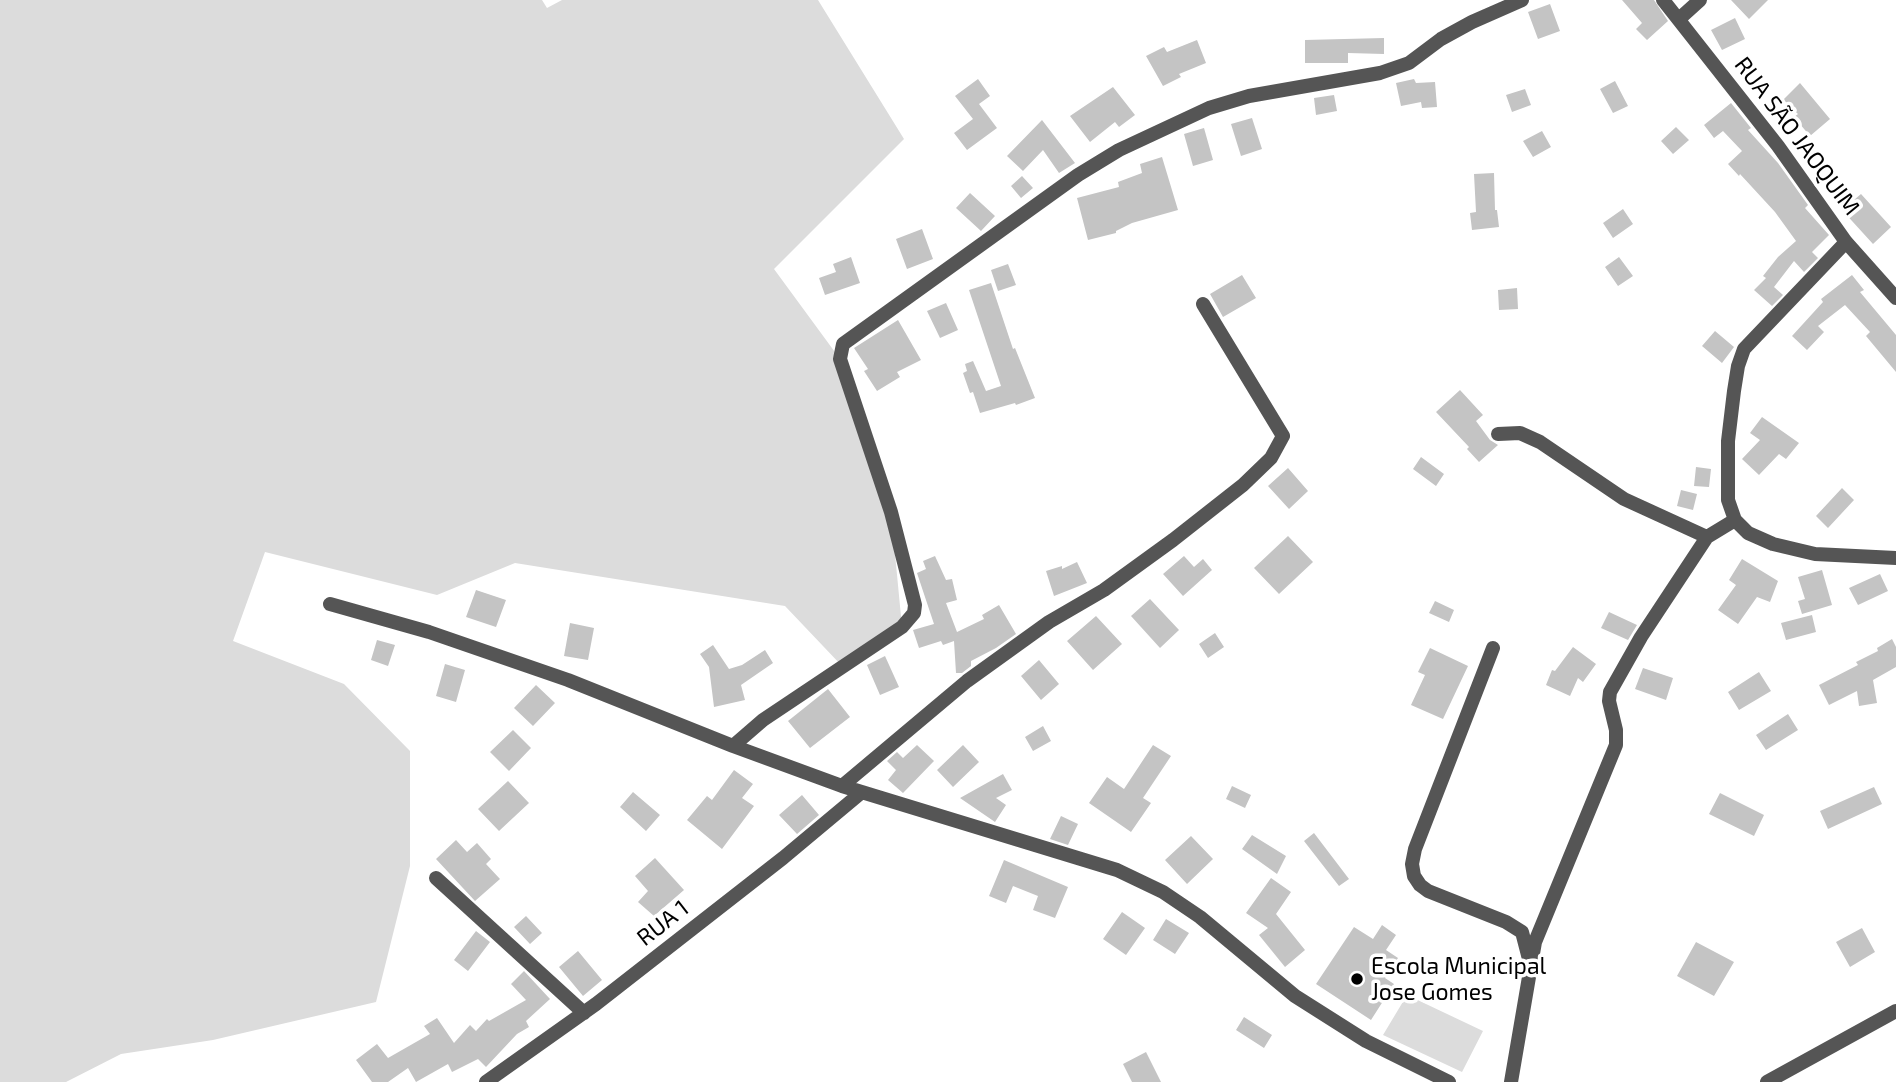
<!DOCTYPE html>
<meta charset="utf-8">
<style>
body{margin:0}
canvas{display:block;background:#fff}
</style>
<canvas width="1896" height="1082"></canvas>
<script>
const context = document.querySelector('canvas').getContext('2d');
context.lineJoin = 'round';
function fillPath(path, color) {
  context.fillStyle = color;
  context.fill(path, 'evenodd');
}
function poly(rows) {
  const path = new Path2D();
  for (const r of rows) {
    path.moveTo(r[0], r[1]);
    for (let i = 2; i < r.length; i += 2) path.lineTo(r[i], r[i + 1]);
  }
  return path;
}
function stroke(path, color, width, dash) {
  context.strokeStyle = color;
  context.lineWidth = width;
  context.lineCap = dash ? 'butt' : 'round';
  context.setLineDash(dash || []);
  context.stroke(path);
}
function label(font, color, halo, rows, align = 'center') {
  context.font = font + ' "Exo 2",sans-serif';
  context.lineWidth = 7;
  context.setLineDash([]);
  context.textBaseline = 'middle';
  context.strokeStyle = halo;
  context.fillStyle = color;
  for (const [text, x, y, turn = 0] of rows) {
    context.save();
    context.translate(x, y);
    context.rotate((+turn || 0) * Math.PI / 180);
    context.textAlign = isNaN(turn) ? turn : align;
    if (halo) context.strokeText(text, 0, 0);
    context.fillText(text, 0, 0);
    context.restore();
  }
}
fillPath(poly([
 [0,0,542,0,547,8,562,0,818,0,904,139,774,269,840,359,891,512,902,627,842,666,785,606,515,563,437,595,265,552,233,641,344,684,410,751,410,866,376,1002,213,1040,121,1054,66,1082,0,1082],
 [1407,995,1483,1031,1462,1072,1383,1035]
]), '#dcdcdc');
fillPath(poly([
 [1622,0,1654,0,1668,21,1647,40,1636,29,1642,23],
 [1731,0,1768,0,1749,19],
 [1550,4,1560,31,1538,39,1528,12],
 [1735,18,1745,39,1722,50,1711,30],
 [1384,38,1384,54,1348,53,1348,63,1305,63,1305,40],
 [1197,40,1206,63,1179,74,1181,77,1163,86,1146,56,1164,47,1167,52],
 [978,79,990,96,979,104,997,128,967,150,954,133,973,119,955,96],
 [1414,79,1416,83,1435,82,1437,107,1422,108,1421,102,1401,106,1396,83],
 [1615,81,1628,106,1613,113,1600,89],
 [1800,83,1830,119,1810,136,1794,117,1798,114,1783,100],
 [1113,87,1135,115,1119,127,1115,122,1090,142,1070,116],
 [1525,89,1531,105,1512,112,1506,95],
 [1334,95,1337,111,1316,115,1314,98],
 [1731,103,1751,128,1748,130,1778,163,1808,205,1805,208,1829,235,1812,252,1818,258,1804,272,1794,261,1774,287,1783,295,1772,306,1754,290,1766,278,1763,276,1778,257,1796,241,1775,212,1740,174,1739,176,1728,164,1742,151,1723,131,1714,138,1704,125],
 [1252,118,1262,149,1241,156,1231,124],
 [1042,120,1075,163,1059,173,1043,150,1023,171,1007,156],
 [1676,127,1689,140,1673,154,1661,141],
 [1204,128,1213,160,1193,166,1184,134],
 [1542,131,1551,147,1533,157,1523,141],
 [1162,157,1178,210,1132,223,1116,231,1116,233,1088,240,1077,198,1119,187,1118,182,1142,173,1140,164],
 [1494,173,1495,210,1497,210,1499,227,1472,230,1470,213,1476,212,1474,174],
 [1022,176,1033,188,1021,198,1011,186],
 [970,193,995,216,981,231,956,208],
 [1861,194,1891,227,1873,244,1842,210],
 [1623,209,1633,224,1613,238,1603,223],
 [922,229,933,259,907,269,896,239],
 [851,257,860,283,825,295,819,278,836,272,833,264],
 [1619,257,1633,276,1618,286,1605,267],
 [1008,264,1016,285,998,291,991,270],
 [1242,275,1256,298,1223,317,1210,294],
 [1852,275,1864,290,1860,292,1896,335,1896,372,1866,336,1870,332,1845,305,1818,326,1824,332,1807,350,1792,336,1823,302,1821,299],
 [991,283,1013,349,1015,348,1035,398,1016,405,1015,403,980,413,973,392,970,393,963,373,967,371,965,364,973,361,986,391,1001,386,969,290],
 [1517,288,1518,309,1499,310,1498,290],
 [946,303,958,330,940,338,927,311],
 [898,320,921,360,897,372,900,377,877,391,864,371,868,369,854,348],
 [1715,331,1734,347,1722,363,1702,346],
 [1460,390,1483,415,1476,421,1490,440,1498,445,1479,462,1467,449,1469,447,1436,412],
 [1762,417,1799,443,1786,459,1779,454,1759,475,1742,459,1760,440,1750,433],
 [1421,457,1444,474,1436,486,1413,469],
 [1696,467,1711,469,1709,487,1694,486],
 [1288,468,1308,491,1289,509,1268,486],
 [1842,488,1854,500,1828,528,1816,516],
 [1681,490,1697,494,1693,510,1677,506],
 [1288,536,1313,562,1279,594,1254,568],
 [935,556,946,580,952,579,957,600,946,603,957,632,984,619,982,615,999,605,1016,634,996,648,971,661,971,666,962,673,956,673,954,641,943,645,941,641,919,648,913,630,934,624,917,573,926,569,923,561],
 [1184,556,1194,567,1203,559,1212,570,1183,596,1163,574],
 [1742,559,1778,581,1770,602,1757,597,1738,624,1718,610,1736,585,1729,580],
 [1077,562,1087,583,1054,596,1046,571,1062,566,1062,569],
 [1822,570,1832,605,1802,614,1798,601,1805,599,1798,577],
 [1880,574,1888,591,1858,605,1849,588],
 [476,590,506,600,496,627,466,617],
 [1150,599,1179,630,1160,648,1131,616],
 [1435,601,1454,610,1449,622,1429,613],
 [1609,612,1637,625,1628,640,1601,628],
 [1812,615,1816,632,1786,640,1781,623],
 [1096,616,1122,644,1093,670,1067,641],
 [570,623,594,628,588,660,564,656],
 [1215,633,1224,647,1208,658,1199,644],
 [1892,639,1896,647,1896,667,1873,680,1877,703,1859,706,1857,691,1829,705,1819,685,1858,665,1856,662,1878,651,1877,648],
 [377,640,395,645,388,666,371,660],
 [713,645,729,669,742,665,765,650,773,663,741,685,745,700,714,707,709,667,700,654],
 [1573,647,1596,664,1583,682,1578,678,1570,696,1546,685,1552,670,1555,671],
 [1430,648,1468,666,1443,719,1411,705,1425,675,1418,672],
 [885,656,899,687,880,695,867,665],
 [1039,660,1059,684,1041,700,1021,676],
 [445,664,465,670,456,702,436,696],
 [1643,668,1673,678,1666,700,1635,689],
 [1759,672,1771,691,1739,710,1728,692],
 [536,685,555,703,533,726,514,708],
 [828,689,850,717,810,748,788,721],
 [1788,714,1798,730,1766,750,1756,735],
 [1043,726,1051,741,1033,751,1025,737],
 [513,730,531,748,509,771,490,752],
 [917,745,934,761,903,793,888,780,896,770,887,761,897,752,903,758],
 [963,745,979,762,953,787,937,770],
 [1153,745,1171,756,1143,798,1151,803,1131,832,1089,803,1107,777,1124,789],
 [734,770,753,784,742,798,754,806,722,849,687,820,707,796,712,800],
 [1003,774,1012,790,996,798,1006,805,995,822,960,798],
 [508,781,529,803,499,831,478,809],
 [1232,786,1251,795,1245,808,1226,799],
 [1874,787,1882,804,1828,829,1820,811],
 [633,792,660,815,646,831,620,807],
 [1720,793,1764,815,1754,836,1709,814],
 [802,795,819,815,797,834,779,815],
 [1061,816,1078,824,1068,845,1050,839],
 [1314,833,1349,879,1339,886,1304,841],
 [1252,835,1286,856,1277,874,1242,849],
 [1191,836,1213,859,1187,884,1165,860],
 [456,840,467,852,477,843,491,859,486,864,500,879,475,901,436,859],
 [655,858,684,890,654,916,638,902,648,891,635,876],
 [1004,860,1068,887,1055,918,1033,910,1038,896,1013,886,1006,903,989,896],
 [1271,878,1291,892,1276,914,1305,950,1285,967,1259,935,1268,928,1246,913],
 [1122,912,1145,928,1126,955,1103,939],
 [526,916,542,933,530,944,514,927],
 [1166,919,1189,933,1175,954,1153,940],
 [1382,925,1396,935,1386,950,1398,958,1385,978,1394,984,1371,1020,1316,984,1354,927,1373,939],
 [1862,928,1875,952,1850,967,1836,942],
 [476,931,490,942,468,971,454,960],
 [1696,942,1734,962,1714,996,1677,976],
 [578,951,602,980,583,996,559,967],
 [524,971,550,999,526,1021,529,1027,517,1034,486,1067,478,1059,452,1072,448,1064,416,1082,408,1068,388,1082,372,1082,356,1060,377,1044,388,1058,430,1034,424,1026,437,1018,454,1043,470,1025,476,1031,487,1019,489,1021,526,1000,511,984],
 [1244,1017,1272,1035,1264,1048,1236,1030],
 [1146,1052,1161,1082,1132,1082,1123,1064]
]), '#c4c4c4');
stroke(poly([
 [1663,0,1778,146,1846,242,1896,298],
 [1679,19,1700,0],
 [1846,242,1744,349,1738,366,1734,391,1728,441,1728,500,1735,520,1748,533,1773,544,1815,554,1896,558],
 [1498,434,1520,433,1540,442,1624,499,1707,537],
 [330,604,429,632,568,680,733,746,842,786,1117,870,1163,892,1200,917,1295,996,1366,1041,1449,1082],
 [1493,648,1415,849,1412,864,1414,876,1420,885,1428,891,1506,922,1522,932,1529,959],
 [733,746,763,720,902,627,914,613,915,605,891,512,840,359,843,344,1078,175,1119,150,1209,108,1249,96,1380,73,1409,63,1441,39,1472,22,1522,0],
 [842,786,967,681,1049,622,1104,590,1173,540,1243,485,1271,458,1283,436,1203,304],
 [436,878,584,1013],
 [486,1082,596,1004,783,858,862,792],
 [1511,1082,1535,942,1616,745,1616,730,1609,701,1610,692,1641,637,1707,537,1735,520],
 [1767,1082,1896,1011]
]), '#555', 14);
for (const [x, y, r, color] of [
 [1357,979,7,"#000"]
]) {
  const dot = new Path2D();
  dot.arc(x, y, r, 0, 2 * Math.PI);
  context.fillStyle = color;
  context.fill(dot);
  stroke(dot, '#fff', 2.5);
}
label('23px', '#000', '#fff', [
 ["RUA SÃO JAOQUIM",1797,136,53],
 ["RUA 1",663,923,-38]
]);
label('23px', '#000', '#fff', [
 ["Escola Municipal",1371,966],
 ["Jose Gomes",1371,992]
], 'left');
</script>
